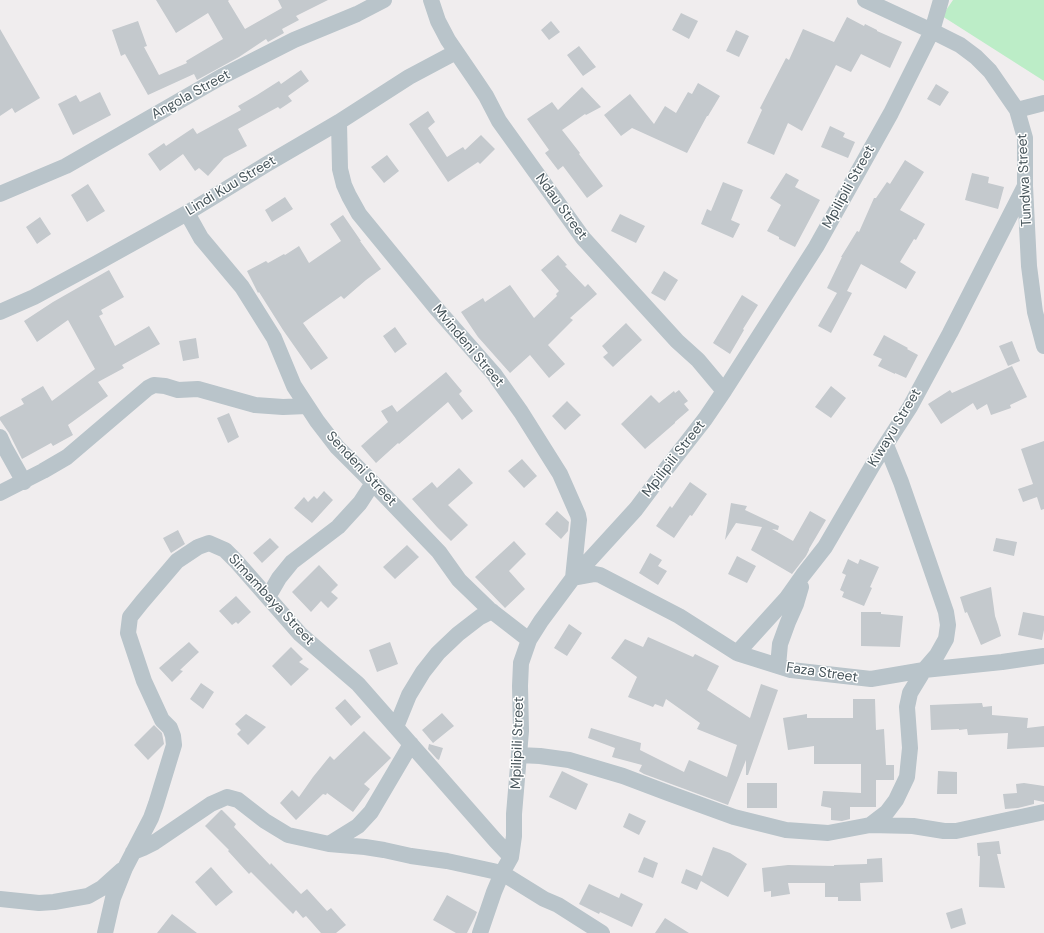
<!DOCTYPE html>
<style>
body{margin:0}
canvas{display:block;background:#f0edee}
</style>
<canvas width="1044" height="933"></canvas>
<script>
const context = document.querySelector('canvas').getContext('2d');
context.lineJoin = 'round';
function fillPath(path, color) {
  context.fillStyle = color;
  context.fill(path, 'evenodd');
}
function poly(rows) {
  const path = new Path2D();
  for (const r of rows) {
    path.moveTo(r[0], r[1]);
    for (let i = 2; i < r.length; i += 2) path.lineTo(r[i], r[i + 1]);
  }
  return path;
}
function stroke(path, color, width, dash) {
  context.strokeStyle = color;
  context.lineWidth = width;
  context.lineCap = dash ? 'butt' : 'round';
  context.setLineDash(dash || []);
  context.stroke(path);
}
function label(font, color, halo, rows, align = 'center') {
  context.font = font + ' "DM Sans",sans-serif';
  context.lineWidth = 3;
  context.setLineDash([]);
  context.textBaseline = 'middle';
  context.strokeStyle = halo;
  context.fillStyle = color;
  for (const [text, x, y, turn = 0] of rows) {
    context.save();
    context.translate(x, y);
    context.rotate((+turn || 0) * Math.PI / 180);
    context.textAlign = isNaN(turn) ? turn : align;
    if (halo) context.strokeText(text, 0, 0);
    context.fillText(text, 0, 0);
    context.restore();
  }
}
fillPath(poly([
 [953,0,1044,0,1044,81,942,16]
]), '#bcedc7');
fillPath(poly([
 [156,0,229,0,228,1,245,29,282,8,278,0,328,0,296,16,299,20,282,29,284,33,268,42,266,39,239,57,197,80,194,74,148,95,125,54,121,56,112,30,138,21,147,46,144,47,159,75,187,63,186,61,223,39,208,13,176,33],
 [681,13,698,21,689,39,672,30],
 [847,17,864,26,865,24,877,30,877,31,902,42,890,68,861,54,851,72,836,65,802,131,788,123,774,155,747,143,762,110,760,108,786,58,789,60,803,29,834,42],
 [551,21,560,32,549,40,541,30],
 [0,29,40,98,15,113,12,108,0,116],
 [736,30,749,36,739,57,726,51],
 [579,46,596,67,583,76,567,55],
 [301,70,309,81,288,96,292,101,280,109,278,107,238,129,247,146,224,158,208,176,199,168,195,171,183,154,160,171,148,154,164,143,166,146,193,128,197,134,241,110,238,106,257,95,279,81,281,84],
 [698,83,720,96,708,116,707,116,687,153,632,128,621,136,604,115,630,94,654,124,665,106,676,113,688,92,692,94],
 [936,84,949,92,940,106,927,99],
 [582,87,601,107,586,115,585,114,562,130,580,153,579,154,603,186,587,198,563,166,558,170,545,153,549,150,527,119,552,102,558,110],
 [100,92,111,115,73,135,58,104,76,95,80,102],
 [428,111,435,122,428,128,447,157,463,147,465,150,481,135,495,149,480,164,478,162,448,182,409,124],
 [830,126,845,133,843,137,855,142,848,158,821,147],
 [387,155,399,171,384,183,371,167],
 [905,160,924,172,900,210,925,224,916,240,914,239,900,262,916,272,906,289,861,264,847,291,852,293,831,333,818,326,837,293,827,288,842,257,841,257,857,231,859,232,874,198,876,198,887,182,890,184],
 [786,173,799,180,795,187,820,200,795,247,779,239,779,237,767,231,781,205,770,198],
 [972,173,989,177,988,183,1004,187,998,209,965,200],
 [723,182,743,190,731,220,740,224,733,238,701,224,707,209,711,211],
 [88,184,105,211,87,222,71,195],
 [285,197,293,209,272,222,265,210],
 [620,214,645,226,636,243,611,231],
 [343,215,361,241,360,241,381,269,366,280,344,299,341,296,303,323,328,358,311,370,283,330,259,292,258,293,247,271,266,261,268,263,284,254,285,255,299,246,309,263,341,241,330,224],
 [40,217,51,234,37,244,26,227],
 [558,255,567,265,565,266,585,287,588,284,597,294,570,318,573,320,548,345,565,364,549,378,530,355,510,373,478,337,461,312,483,298,485,302,510,285,534,318,557,296,556,294,559,291,541,270],
 [109,270,124,297,101,310,103,314,99,316,115,346,149,326,160,344,122,365,124,368,98,382,108,396,68,425,73,435,53,446,51,443,22,459,9,433,0,420,0,417,24,404,21,399,43,386,52,401,95,369,68,320,37,342,24,321,53,302],
 [664,271,678,280,665,301,651,293],
 [742,295,758,305,743,329,744,330,730,354,713,343],
 [626,323,642,340,613,367,603,357,608,353,602,346],
 [395,327,407,344,395,353,383,336],
 [884,335,908,348,907,349,918,355,906,378,895,373,895,374,878,366,882,359,873,355],
 [196,338,199,358,183,361,179,341],
 [1012,341,1020,361,1008,366,999,346],
 [1012,366,1027,397,1010,405,1011,408,991,415,987,404,977,410,973,403,941,424,928,404,950,390,952,393],
 [446,372,462,391,459,394,473,411,462,420,448,402,399,444,398,443,376,463,361,446,388,422,381,411,392,405,397,412],
 [831,386,846,398,831,418,815,407],
 [679,390,688,401,684,404,689,410,675,422,675,423,645,449,621,424,651,395,659,403,674,391,675,393],
 [567,401,581,415,565,430,552,416],
 [229,413,239,437,228,443,217,418],
 [1044,441,1044,509,1041,510,1037,497,1023,502,1018,489,1033,484,1021,449],
 [522,459,537,476,524,488,508,471],
 [459,468,473,483,448,505,468,525,451,541,437,527,412,499,432,482,437,488],
 [690,482,707,494,692,516,690,515,674,538,656,526,670,506,672,508],
 [324,491,333,500,312,523,294,508,304,497,308,502,314,496,317,499],
 [731,503,747,506,745,510,779,526,778,530,772,529,793,541,810,511,826,520,809,549,809,550,806,556,792,574,751,550,762,527,736,523,725,540],
 [557,511,569,522,568,531,561,539,545,524],
 [178,530,185,544,171,553,163,538],
 [270,538,279,547,262,563,253,553],
 [996,538,1017,542,1014,556,993,551],
 [514,541,526,554,509,571,525,589,505,608,475,577],
 [407,545,419,557,395,579,383,567],
 [650,553,662,560,658,566,667,571,658,585,639,573],
 [737,556,756,566,747,583,728,574],
 [848,559,858,564,860,559,879,567,870,587,872,588,864,606,842,597,844,592,840,590,846,575,842,573],
 [319,565,338,585,331,592,338,598,328,608,321,601,311,612,292,592],
 [991,587,995,616,998,625,1001,636,981,645,967,612,965,613,960,597],
 [236,596,251,612,238,624,236,622,232,625,219,611],
 [861,612,881,612,881,614,903,616,900,647,861,646],
 [1023,612,1044,616,1044,630,1042,640,1018,635],
 [569,624,582,633,567,656,554,648],
 [648,637,693,657,695,654,719,666,707,690,750,718,761,684,778,690,748,775,746,775,746,760,728,805,644,774,639,771,642,765,612,757,615,748,588,738,591,728,641,743,640,750,684,772,689,760,727,777,737,745,697,729,700,723,666,699,663,707,655,704,653,707,628,697,637,677,611,658,625,639,643,647],
 [189,642,199,652,180,670,183,671,172,682,159,668],
 [390,642,398,664,377,672,369,650],
 [291,647,303,659,299,662,309,669,291,686,272,666],
 [201,683,214,692,203,709,190,699],
 [345,699,361,717,351,726,335,708],
 [853,699,875,699,876,730,884,729,886,765,894,765,894,780,876,780,876,807,850,807,850,819,842,821,831,820,831,808,821,806,823,791,861,793,861,764,814,764,814,746,788,750,783,718,807,714,807,718,853,718],
 [982,703,983,707,992,706,992,715,1028,718,1027,728,1044,726,1044,747,1007,749,1008,733,968,735,967,729,959,730,959,729,931,730,930,705],
 [442,713,454,726,433,743,422,730],
 [246,714,266,727,248,745,237,734,241,730,235,724],
 [154,725,162,733,164,744,148,760,134,745],
 [364,731,391,758,364,784,370,789,353,812,327,793,326,795,323,794,296,820,280,803,292,790,299,797,313,777,330,756,334,760],
 [429,744,443,748,439,760,437,759,428,749],
 [562,771,588,784,576,810,549,797],
 [938,771,957,772,957,794,937,794],
 [747,783,777,783,777,808,747,808],
 [1024,783,1044,786,1044,802,1034,800,1034,804,1018,808,1005,809,1003,794,1017,793,1016,784],
 [221,810,222,810,236,824,234,827,270,865,271,863,301,894,307,889,327,911,331,908,346,925,336,933,321,933,306,916,303,918,296,910,293,914,251,872,249,874,228,851,229,850,205,826],
 [629,813,646,821,639,835,623,827],
 [999,841,1001,854,997,854,1005,888,979,887,980,856,978,856,977,843],
 [713,847,730,853,747,864,728,897,701,881,697,890,681,883,686,869,702,876],
 [644,857,658,863,653,878,638,872],
 [882,858,883,882,860,883,861,901,838,901,838,897,825,897,825,883,788,883,790,894,771,897,771,891,764,892,762,868,788,865,834,866,834,865,867,864,867,859],
 [211,867,233,892,216,906,195,882],
 [589,884,619,898,621,893,643,904,632,927,600,912,599,914,579,904],
 [447,895,477,912,475,917,467,933,456,933,433,920],
 [962,908,966,924,951,929,946,913],
 [172,914,197,933,157,933],
 [665,918,689,933,655,933]
]), '#c4c9cd');
stroke(poly([
 [431,0,438,21,448,40,476,81,486,96,499,121,583,238,677,341,698,360,724,391],
 [865,0,932,31,960,45,976,57,990,71,1017,110,1025,138,1025,186,1029,266,1035,312,1044,346],
 [1017,110,1044,103],
 [339,122,340,169,344,185,349,196,359,214,436,308,494,374,521,412,560,474,578,515,579,520,573,578,595,574,600,575,679,616,737,653,791,670,871,679,924,670,1002,662,1044,656],
 [0,194,66,166,221,77,294,40,357,14,384,0],
 [187,213,201,238,242,287,274,338,294,386,317,421,337,447,368,478,439,552,459,580,489,609,529,640],
 [0,312,34,297,97,263,187,213,267,164,339,122,409,77,456,52],
 [0,437,5,448,24,482],
 [0,493,43,471,67,457,148,388,154,385,165,386,178,390,198,389,255,405,283,407,307,406],
 [268,597,279,578,292,562,338,527,360,503,373,483],
 [737,653,786,599,803,575,825,547,874,463,910,407,950,333,1025,186],
 [778,666,780,644,788,622,796,604,801,587],
 [396,727,409,695,423,672,438,653,458,634,480,617,492,611],
 [519,755,540,756,569,760,623,776,668,793,734,817,786,830,828,833,865,826,870,825,887,812,896,800,907,777,910,748,907,707,910,693,924,670,937,655,946,639,948,625,946,612,926,554,901,482,886,445],
 [870,825,913,826,944,831,956,831,1044,812],
 [329,844,358,826,371,812,411,744],
 [133,852,143,848,155,842,211,804,227,797,238,800,265,821,288,835,329,844,365,847,384,850,411,856,447,861,502,873,544,899,558,905,602,933],
 [0,899,39,903,54,902,88,896,102,888,122,870],
 [105,933,113,898,125,868,151,818,156,804,174,745,173,736,170,728,162,720,144,681,128,633,130,617,142,602,177,561,198,547,209,543,225,550,236,561,300,634,358,684,495,840,511,857],
 [480,933,494,892,502,873,511,857,514,836,514,814,521,731,520,686,521,663,529,640,541,621,573,578,636,509,663,473,705,419,724,391,816,247,891,113,932,31,941,0]
]), '#b9c4ca', 16);
label('14px', '#46545a', '#fff', [
 ["Angola Street",191,95,-29],
 ["Tundwa Street",1025,180,-93],
 ["Lindi Kuu Street",231,186,-31],
 ["Mpilipili Street",849,187,-61],
 ["Ndau Street",561,207,54],
 ["Mvindeni Street",468,346,50],
 ["Kiwayu Street",895,428,-59],
 ["Mpilipili Street",674,459,-52],
 ["Sendeni Street",361,469,47],
 ["Simambaya Street",271,600,47],
 ["Faza Street",822,673,8],
 ["Mpilipili Street",518,743,-88]
]);
</script>
